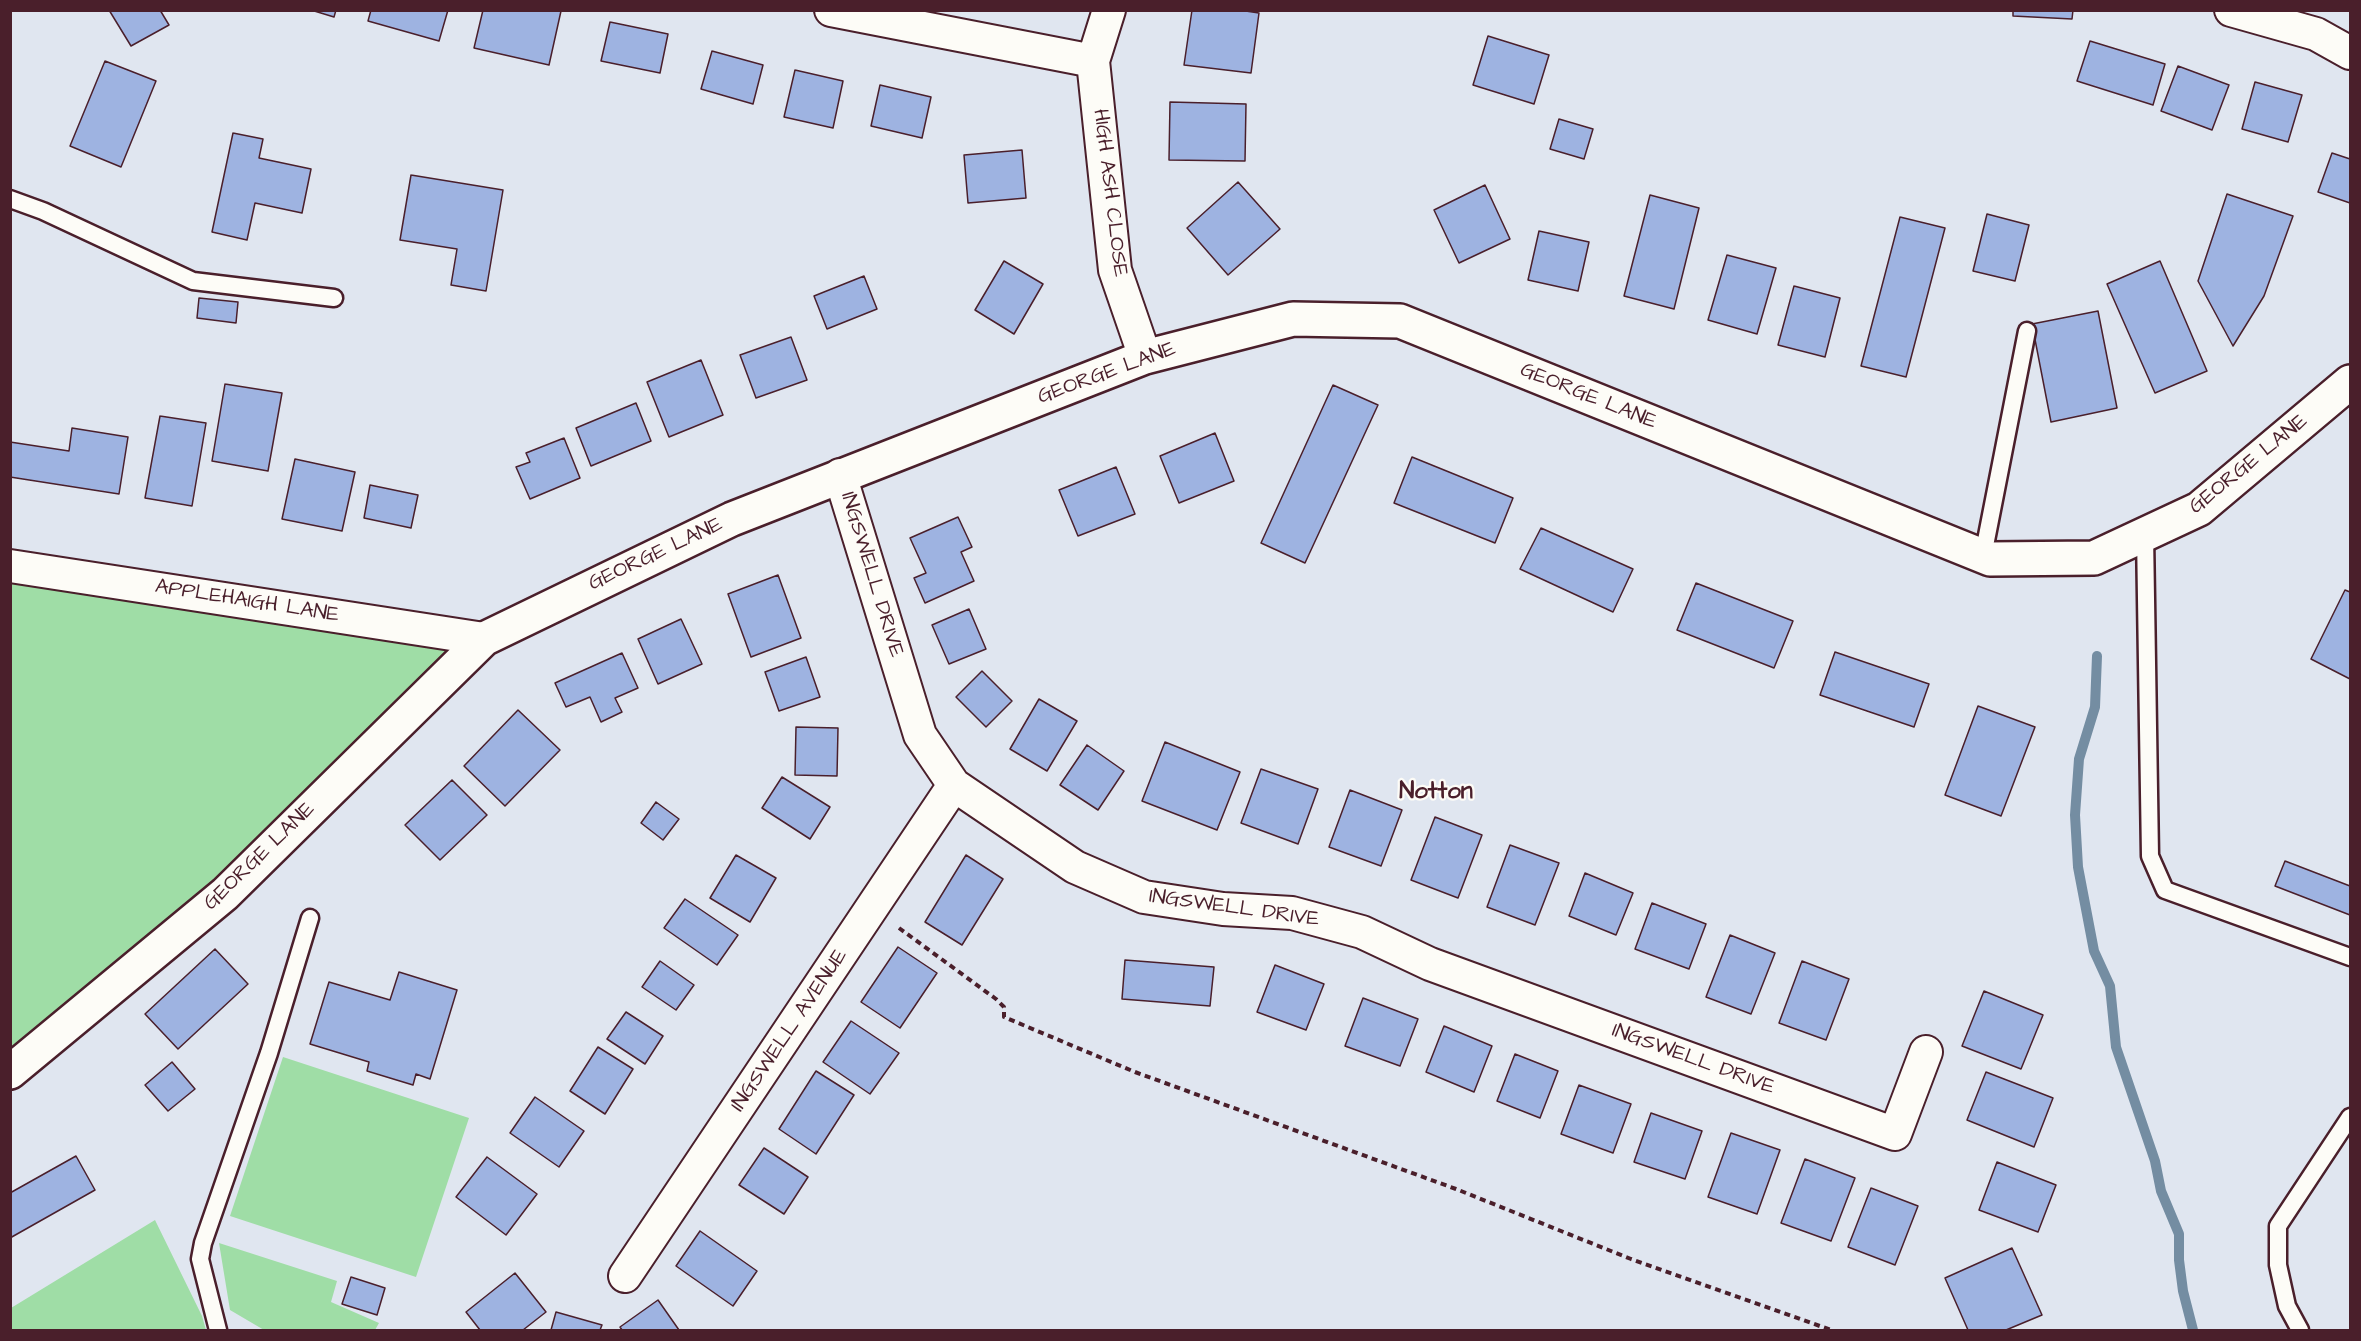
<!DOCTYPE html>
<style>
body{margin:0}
#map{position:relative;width:2361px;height:1341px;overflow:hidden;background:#e0e6f0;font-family:"Architects Daughter",sans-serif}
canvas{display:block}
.frame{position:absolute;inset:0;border:12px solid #4a1f2b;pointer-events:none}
</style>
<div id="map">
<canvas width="2361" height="1341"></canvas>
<div class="frame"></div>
</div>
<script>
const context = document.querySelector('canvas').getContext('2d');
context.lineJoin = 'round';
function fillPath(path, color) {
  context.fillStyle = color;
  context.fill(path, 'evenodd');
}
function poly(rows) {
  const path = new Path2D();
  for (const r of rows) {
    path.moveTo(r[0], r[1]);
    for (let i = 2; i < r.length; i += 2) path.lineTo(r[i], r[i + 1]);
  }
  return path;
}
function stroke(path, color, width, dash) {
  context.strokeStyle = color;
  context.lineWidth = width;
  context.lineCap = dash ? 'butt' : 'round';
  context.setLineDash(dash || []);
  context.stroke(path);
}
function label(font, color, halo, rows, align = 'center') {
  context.font = font + ' "Architects Daughter",sans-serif';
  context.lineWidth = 4.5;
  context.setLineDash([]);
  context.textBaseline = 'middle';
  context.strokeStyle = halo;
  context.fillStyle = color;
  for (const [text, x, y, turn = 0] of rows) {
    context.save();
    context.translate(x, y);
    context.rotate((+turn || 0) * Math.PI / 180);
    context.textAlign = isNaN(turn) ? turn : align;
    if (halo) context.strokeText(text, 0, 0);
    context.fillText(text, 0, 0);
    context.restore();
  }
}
fillPath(poly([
 [10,566,484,639,10,1072],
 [283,1057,469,1118,416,1277,230,1216],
 [155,1220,202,1316,206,1330,11,1330,11,1308],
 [219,1243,337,1281,331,1302,379,1323,375,1330,264,1330,230,1310]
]), '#9fdda6');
stroke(poly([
 [2097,656,2095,707,2079,759,2075,815,2078,867,2094,951,2110,986,2116,1047,2155,1161,2161,1191,2179,1234,2179,1260,2183,1291,2193,1330]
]), '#748da2', 10);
const building = poly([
 [109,10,160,10,169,25,131,46,109,10],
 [311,10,336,10,334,17,311,10],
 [371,10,448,10,439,41,368,21,371,10],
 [483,10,561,11,549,65,474,48,483,10],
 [1192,10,1239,10,1259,13,1251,73,1184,65,1192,10],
 [2013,10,2073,10,2072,19,2013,16,2013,10],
 [610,22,668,34,660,73,601,61,610,22],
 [1488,36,1549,55,1534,104,1473,85,1488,36],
 [2090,41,2165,64,2153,105,2077,81,2090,41],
 [712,51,763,65,753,104,701,89,712,51],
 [105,61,156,81,121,167,70,146,105,61],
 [2178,66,2229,85,2212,130,2161,111,2178,66],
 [795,70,843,81,833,128,784,117,795,70],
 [2255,82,2302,95,2288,142,2242,129,2255,82],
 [880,85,931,97,922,138,871,126,880,85],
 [1170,102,1246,104,1245,161,1169,160,1170,102],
 [1559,119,1593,129,1584,159,1550,149,1559,119],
 [233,133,263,139,259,158,311,169,302,213,255,203,247,240,212,232,233,133],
 [1022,150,1026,198,968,203,964,155,1022,150],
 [2332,153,2350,159,2350,203,2318,192,2332,153],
 [411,175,503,190,486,291,451,285,457,249,400,240,411,175],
 [1238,182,1280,229,1228,275,1187,228,1238,182],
 [1485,185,1510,239,1459,263,1434,210,1485,185],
 [2227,194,2293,216,2264,296,2233,346,2198,281,2227,194],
 [1650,195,1699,208,1674,309,1624,296,1650,195],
 [1987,214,2029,225,2015,281,1973,271,1987,214],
 [1900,217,1945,228,1906,377,1861,366,1900,217],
 [1539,231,1589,242,1578,291,1528,280,1539,231],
 [1727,255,1776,268,1757,334,1708,320,1727,255],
 [1004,261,1043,284,1014,334,975,310,1004,261],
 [2160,261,2207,371,2155,393,2107,284,2160,261],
 [864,276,877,309,827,329,814,296,864,276],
 [1794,286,1840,298,1825,357,1778,345,1794,286],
 [199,298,238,302,236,323,197,318,199,298],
 [2098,311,2117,408,2051,422,2032,324,2098,311],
 [791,337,807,380,756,398,740,355,791,337],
 [701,360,723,415,669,437,647,382,701,360],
 [225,384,282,393,268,471,212,461,225,384],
 [1333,385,1378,405,1305,563,1261,543,1333,385],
 [636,403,651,441,591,466,576,428,636,403],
 [160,416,206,423,192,506,145,498,160,416],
 [72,428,128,437,119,494,10,477,10,442,69,451,72,428],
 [1215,433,1234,481,1179,503,1160,456,1215,433],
 [564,438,580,478,530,499,516,467,530,462,526,453,564,438],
 [1412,457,1513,498,1495,543,1394,503,1412,457],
 [295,459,355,472,342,531,282,519,295,459],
 [1116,467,1135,514,1078,536,1059,490,1116,467],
 [370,485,418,495,411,528,364,518,370,485],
 [958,517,972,547,961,552,974,581,925,603,914,578,926,573,910,538,958,517],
 [1541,528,1633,569,1613,612,1520,569,1541,528],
 [778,575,801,638,751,657,728,594,778,575],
 [1696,583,1793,621,1774,668,1677,630,1696,583],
 [2345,590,2350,592,2350,679,2311,659,2345,590],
 [969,609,986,649,949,664,932,625,969,609],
 [681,619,702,664,658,684,638,639,681,619],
 [1835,652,1929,684,1914,727,1820,695,1835,652],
 [622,653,638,688,615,698,622,712,601,722,590,697,566,707,555,683,622,653],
 [806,657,820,697,779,711,765,672,806,657],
 [982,671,1012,701,986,727,956,697,982,671],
 [1039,699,1077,721,1047,771,1010,749,1039,699],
 [1978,706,2035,727,2001,816,1945,795,1978,706],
 [518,710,560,750,505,806,464,766,518,710],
 [796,727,838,728,837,776,795,775,796,727],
 [1165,742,1240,772,1217,830,1142,801,1165,742],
 [1087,745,1124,771,1098,810,1060,785,1087,745],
 [1261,769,1318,789,1298,844,1241,823,1261,769],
 [782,777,830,807,810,839,762,808,782,777],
 [452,780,487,815,440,860,405,825,452,780],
 [1350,790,1402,810,1381,866,1329,847,1350,790],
 [656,802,679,819,663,840,641,823,656,802],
 [1435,817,1482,835,1458,898,1411,880,1435,817],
 [1510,845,1559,863,1535,925,1487,907,1510,845],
 [736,855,776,878,750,922,710,898,736,855],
 [966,855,1003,879,962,945,925,922,966,855],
 [2285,861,2350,886,2350,915,2275,886,2285,861],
 [1585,873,1633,893,1616,935,1569,916,1585,873],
 [685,899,738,935,717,965,664,928,685,899],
 [1652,903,1706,924,1689,969,1635,949,1652,903],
 [1730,935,1775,953,1751,1014,1706,997,1730,935],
 [898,947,937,973,900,1028,861,1002,898,947],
 [215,949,248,984,178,1049,145,1014,215,949],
 [1125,960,1214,967,1210,1006,1122,999,1125,960],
 [660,961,694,985,676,1010,642,987,660,961],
 [1802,961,1849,979,1826,1040,1779,1023,1802,961],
 [1275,965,1324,984,1306,1030,1257,1012,1275,965],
 [399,972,457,990,430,1079,416,1074,413,1085,367,1071,369,1062,310,1044,329,982,390,1000,399,972],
 [1984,991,2043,1015,2021,1069,1962,1046,1984,991],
 [1363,998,1418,1019,1400,1066,1345,1046,1363,998],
 [626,1012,663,1036,645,1064,607,1039,626,1012],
 [851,1021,899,1053,870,1094,823,1062,851,1021],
 [1444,1026,1492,1046,1474,1092,1426,1072,1444,1026],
 [598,1047,633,1069,605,1114,570,1091,598,1047],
 [1515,1054,1558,1071,1540,1118,1497,1101,1515,1054],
 [172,1062,195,1089,168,1111,145,1085,172,1062],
 [816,1071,854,1095,816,1154,779,1129,816,1071],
 [1986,1072,2053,1098,2034,1147,1967,1120,1986,1072],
 [1579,1085,1631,1104,1613,1153,1561,1134,1579,1085],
 [535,1097,584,1131,559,1167,510,1133,535,1097],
 [1651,1113,1702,1131,1685,1179,1634,1162,1651,1113],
 [1731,1133,1780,1150,1757,1214,1708,1197,1731,1133],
 [764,1148,808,1177,784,1214,739,1185,764,1148],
 [76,1156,95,1190,10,1238,10,1193,76,1156],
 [487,1157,537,1194,506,1235,456,1197,487,1157],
 [1805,1159,1855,1178,1831,1241,1781,1223,1805,1159],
 [1997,1162,2056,1185,2038,1232,1979,1210,1997,1162],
 [1871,1188,1918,1206,1895,1265,1848,1247,1871,1188],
 [700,1231,757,1271,733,1306,676,1266,700,1231],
 [2012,1248,2042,1315,2006,1330,1968,1330,1945,1278,2012,1248],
 [515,1273,546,1312,523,1330,480,1330,466,1312,515,1273],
 [351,1277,385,1288,377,1315,342,1304,351,1277],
 [658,1300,679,1330,622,1330,620,1327,658,1300],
 [556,1312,602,1325,600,1330,551,1330,556,1312]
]);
fillPath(building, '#9eb3e1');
stroke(building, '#4a1f2b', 1.5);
const lane = poly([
 [10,199,43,211,193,281,334,298],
 [2145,534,2150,856,2165,890,2350,957],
 [1983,556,2027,331],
 [218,1330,200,1259,203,1243,269,1053,310,918],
 [2300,1330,2287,1306,2278,1265,2278,1226,2350,1117]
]);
const street = poly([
 [831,10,1093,61],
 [1109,10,1093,61,1115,270,1145,357],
 [2231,10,2316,34,2350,53],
 [840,475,920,735,954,785,1075,867,1144,897,1223,909,1292,913,1362,932,1430,964,1895,1134,1926,1052],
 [10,566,484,639],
 [625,1276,954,785]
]);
const secondary = poly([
 [10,1072,225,894,484,639,732,519,1145,357,1293,319,1400,321,1990,559,2094,558,2199,509,2350,382]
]);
stroke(lane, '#4a1f2b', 21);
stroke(street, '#4a1f2b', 36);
stroke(secondary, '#4a1f2b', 38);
stroke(poly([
 [899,928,996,999,1004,1007,1004,1017,1135,1072,1456,1189,1631,1259,1831,1330]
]), '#4a1f2b', 4, [6, 4.5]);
stroke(lane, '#fdfcf7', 16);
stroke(street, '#fdfcf7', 32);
stroke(secondary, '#fdfcf7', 33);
label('21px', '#4a1f2b', '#fdfcf7', [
 ["HIGH ASH CLOSE",1109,193,83],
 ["GEORGE LANE",1107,374,-20],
 ["GEORGE LANE",1588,397,22],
 ["GEORGE LANE",2249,465,-39],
 ["GEORGE LANE",656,555,-25],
 ["INGSWELL DRIVE",871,575,73],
 ["APPLEHAIGH LANE",247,602,9],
 ["GEORGE LANE",260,857,-44],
 ["INGSWELL DRIVE",1234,909,8],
 ["INGSWELL AVENUE",790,1031,-56],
 ["INGSWELL DRIVE",1693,1060,20]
]);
label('bold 24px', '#4a1f2b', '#fdfcf7', [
 ["Notton",1436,793]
]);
</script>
